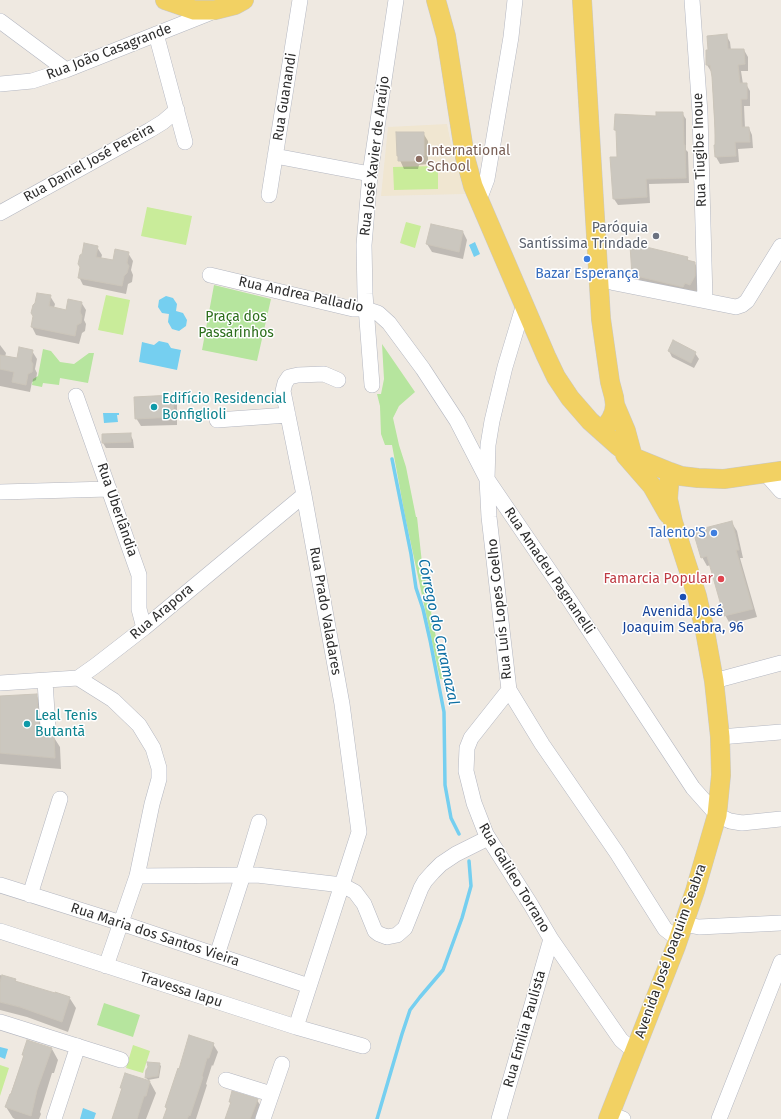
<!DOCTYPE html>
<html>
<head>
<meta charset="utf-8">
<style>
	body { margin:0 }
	canvas { display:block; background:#efe9e1 }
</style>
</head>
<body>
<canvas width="781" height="1119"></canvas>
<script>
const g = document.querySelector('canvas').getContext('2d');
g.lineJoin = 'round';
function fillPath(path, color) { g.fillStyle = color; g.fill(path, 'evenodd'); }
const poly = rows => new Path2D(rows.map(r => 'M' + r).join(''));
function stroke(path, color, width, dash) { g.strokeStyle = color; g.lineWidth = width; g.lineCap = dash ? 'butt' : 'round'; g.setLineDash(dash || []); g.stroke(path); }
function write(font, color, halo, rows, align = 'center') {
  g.font = font + ' "Fira Sans",sans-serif'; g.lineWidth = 3; g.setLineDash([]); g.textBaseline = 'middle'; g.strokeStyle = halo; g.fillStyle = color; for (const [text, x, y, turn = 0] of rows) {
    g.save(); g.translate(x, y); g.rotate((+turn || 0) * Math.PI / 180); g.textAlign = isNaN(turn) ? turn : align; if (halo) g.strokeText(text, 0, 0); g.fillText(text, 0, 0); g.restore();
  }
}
fillPath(poly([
	[447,124,453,154,465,194,381,196,388,127]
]), '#f0e6d1');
fillPath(poly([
	[214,285,271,299,257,361,202,350],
	[382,344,415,392,399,406,393,418,399,445,406,467,416,517,417,517,422,563,432,612,431,612,437,642,446,673,448,680,447,680,447,678,440,679,405,516,392,445,385,445,381,434,380,406,377,394,381,394,384,379],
	[43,349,51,351,60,362,74,364,89,353,94,353,88,383,60,378,59,385,43,383,42,387,32,385,33,379,38,376],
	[104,1003,140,1015,133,1037,97,1025]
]), '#b6e59e');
fillPath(poly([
	[438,166,438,189,394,190,393,167],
	[147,207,192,216,186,245,141,236],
	[406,222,421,226,415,248,400,243],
	[106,295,130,300,123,335,98,330],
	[133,1045,150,1051,143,1073,126,1068],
	[0,1065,9,1068,0,1096]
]), '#c9ec9a');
fillPath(poly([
	[475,242,480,254,474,257,469,245],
	[166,296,173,298,177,304,176,311,183,313,187,320,186,326,179,331,172,329,168,322,169,314,162,313,158,307,159,300],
	[159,341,168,343,171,348,181,350,177,370,139,362,142,342,154,345],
	[103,413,119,413,119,415,117,415,118,422,104,423],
	[0,1047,8,1049,5,1059,0,1057],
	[83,1108,96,1113,94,1119,80,1119]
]), '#75cff0');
fillPath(poly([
	[726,35,730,42,731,50,744,50,748,57,748,71,741,71,743,84,746,84,750,91,750,106,744,106,745,128,749,128,752,135,753,148,738,149,739,162,720,164,716,157,712,73,707,65,707,51],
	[682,113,686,119,686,150,688,152,689,183,649,184,650,203,618,205,614,199,618,158,617,132,615,130,657,117],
	[423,133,428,141,428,164,419,165,418,169,404,169,398,156],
	[463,232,467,240,463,259,432,252,427,244],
	[97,247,102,255,101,259,114,261,128,253,133,261,131,270,133,275,132,282,128,284,126,294,83,285,79,277],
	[687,258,689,261,694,262,701,274,701,288,696,295,640,286,633,275],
	[50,296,55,304,54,308,67,311,81,302,86,310,84,320,86,324,85,331,82,333,79,344,36,335,32,327],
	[0,345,6,353,5,357,18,359,32,351,37,359,35,369,37,373,36,380,32,382,30,392,0,386],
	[669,351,695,353,699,359,694,368,672,357],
	[172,396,177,404,177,425,141,426,136,418],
	[130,434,133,440,134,448,106,448,103,443],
	[732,523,737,531,743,558,740,558,757,617,730,624,725,615,711,565,707,566,702,557],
	[36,695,43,707,45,737,49,738,53,736,60,747,61,769,0,764,0,697],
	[0,975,15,980,17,982,55,995,69,997,76,1008,68,1032,27,1017,0,1010],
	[27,1041,52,1049,58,1060,54,1073,52,1073,40,1112,41,1114,39,1119,15,1119,13,1118,6,1107,24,1056,23,1055],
	[213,1044,218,1052,213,1066,212,1065,206,1084,207,1085,196,1119,164,1119,167,1109,166,1107],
	[159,1064,161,1066,159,1078,148,1080,146,1078,147,1070],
	[126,1074,150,1082,156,1093,146,1119,113,1119],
	[257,1100,262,1108,257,1119,226,1119,231,1104,230,1102]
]), '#0003');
stroke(poly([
	[392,459,411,554,416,588,423,609,430,640,444,712,445,785,451,818,459,834],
	[377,1119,402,1034,410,1010,420,997,443,970,462,918,471,886,469,861]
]), '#75cff0', 3.5);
const building = poly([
	[727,34,728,49,744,49,745,64,738,65,740,83,747,83,747,99,741,99,742,127,749,127,750,142,735,142,736,156,715,157,714,145,715,145,715,128,712,77,710,65,706,65,706,50,708,50,707,36,727,34],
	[656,112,683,112,684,145,685,145,686,178,646,179,647,197,613,199,610,157,617,157,616,130,614,130,615,114,656,116,656,112],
	[396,132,424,132,424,156,414,156,414,161,398,161,398,156,397,156,396,132],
	[431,224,463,231,459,252,426,244,431,224],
	[84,243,98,246,96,257,113,260,115,249,129,252,127,263,129,266,127,273,124,276,122,286,78,278,80,267,78,264,80,255,82,254,84,243],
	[630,246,642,246,688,257,687,260,695,262,695,276,690,285,685,283,683,287,632,275,630,246],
	[37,293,51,295,49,306,66,310,68,299,82,302,80,312,82,316,81,323,77,325,75,336,31,327,33,316,31,313,33,305,35,303,37,293],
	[673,340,696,352,691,363,668,351,673,340],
	[19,347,33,350,31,361,33,364,32,372,28,374,26,385,12,382,14,372,0,369,0,355,17,358,19,347],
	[173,395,174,417,135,419,134,397,173,395],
	[131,433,131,442,102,443,102,434,131,433],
	[732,521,739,550,736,550,753,609,724,616,707,556,701,558,693,531,732,521],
	[37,694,39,729,41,733,44,736,49,737,54,735,55,758,0,753,0,696,37,694],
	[2,975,16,979,15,981,55,993,55,992,70,997,62,1022,20,1007,0,1002,0,982,2,975],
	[189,1035,214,1043,209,1058,207,1058,202,1076,203,1077,190,1116,189,1115,187,1119,163,1119,167,1108,165,1107,178,1068,179,1069,189,1035],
	[27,1040,52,1048,37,1090,31,1116,5,1107,10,1094,11,1094,24,1055,22,1055,27,1040],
	[147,1062,160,1063,158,1076,145,1078,146,1070,148,1067,147,1062],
	[125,1073,150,1081,146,1096,144,1096,137,1119,112,1119,122,1088,120,1088,125,1073],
	[232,1091,258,1099,250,1119,225,1119,231,1102,229,1102,232,1091]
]);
fillPath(building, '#cbc7bf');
stroke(building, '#cbc5ba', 1);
const minor = poly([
	[692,0,700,113,705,300],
	[0,21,66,70],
	[156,34,185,142],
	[0,84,32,81,66,70,212,12],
	[275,156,370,174],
	[269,195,300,0],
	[479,200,487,179,511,37,515,0],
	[0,213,150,130,163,122,177,110],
	[210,275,353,309,366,309,378,313,389,323,423,369,457,421,487,479,570,601,693,788,717,815,730,821,742,823,781,819],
	[599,278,615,283,736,307,742,305,747,301,781,246],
	[524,304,505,367,492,421,488,445,487,479,489,517,509,690,542,744,617,853,665,929,678,939],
	[372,385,365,294,364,245,370,174,396,0],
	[76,396,139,575,139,609,144,628],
	[217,420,288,415],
	[766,474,781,491],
	[0,492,109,489],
	[78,678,113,700,139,725,153,748,159,768,159,779,152,804,137,876,106,966],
	[45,681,48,728],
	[714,681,781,663],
	[0,683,78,678,95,666,144,628,304,495],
	[509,690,471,738,467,748,466,771,474,803,486,834,531,905,551,939,621,1040,635,1052],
	[720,737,781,732],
	[137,876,257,875,342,885,355,892,364,904,375,931,379,934,387,937,397,935,405,928,421,888,425,881,433,872,441,864,456,854,488,838],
	[0,885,121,923,309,986],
	[30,895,60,799],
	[683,924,699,927,781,923],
	[0,931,296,1027,363,1046],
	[217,955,243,875,259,822],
	[0,1022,121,1060],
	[296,1027,359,832,342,704,304,495,283,391,285,383,289,377,298,375,324,374,338,380],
	[226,1080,271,1094],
	[610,1114,623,1119],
	[54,1119,78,1046],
	[263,1119,282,1064],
	[499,1119,551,939],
	[719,1119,781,962]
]);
const major = poly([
	[165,0,194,10,215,10,235,5,244,0],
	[436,0,446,36,465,157,473,186,546,356,556,377,570,398,590,421,618,446,633,457,670,472,681,476,698,478,724,479,781,471],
	[582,0,601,319,610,382,614,397,615,405,614,412,611,419,602,432],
	[615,405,626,431,633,457],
	[625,455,652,486,668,514],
	[608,1119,676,946,695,891,717,815,721,775,720,737,714,681,705,631,697,596,673,522,668,499,670,472]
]);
stroke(minor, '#b4b7c1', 16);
stroke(major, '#c9c9c9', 20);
stroke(minor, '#fff', 15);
stroke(major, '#f2d163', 19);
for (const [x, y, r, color] of [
	[419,159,4,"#8d6e63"],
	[656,236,4,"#6b7280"],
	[587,259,4,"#3f7fe0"],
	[154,407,4,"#0f9aa8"],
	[714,533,4,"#3f7fe0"],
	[721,579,4,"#e0444e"],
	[683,597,4,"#1a4fb4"],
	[27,724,4,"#0f9aa8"]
]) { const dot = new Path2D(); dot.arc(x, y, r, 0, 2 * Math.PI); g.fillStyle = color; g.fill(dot); stroke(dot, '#fff', 1.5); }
write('14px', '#2e2e2e', '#fff', [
	["Rua João Casagrande",109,52,-21],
	["Rua Guanandi",285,97,-81],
	["Rua Tiugibe Inoue",700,150,-92],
	["Rua José Xavier de Araújo",375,156,-83],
	["Rua Daniel José Pereira",89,163,-29],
	["Rua Andrea Palladio",301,295,12],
	["Rua Uberlândia",117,510,71],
	["Rua Amadeu Pagnanelli",549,571,56],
	["Rua Luís Lopes Coelho",500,609,-96],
	["Rua Prado Valadares",325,611,80],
	["Rua Arapora",162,612,-40],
	["Rua Galileo Torrano",514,878,59],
	["Rua Maria dos Santos Vieira",155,935,18],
	["Avenida José Joaquim Seabra",671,951,-70],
	["Travessa Iapu",181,990,18],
	["Rua Emilia Paulista",525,1029,-74]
]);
write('14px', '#785e54', '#fff', [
	["International",427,151],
	["School",427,167]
], 'left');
write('14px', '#5b616d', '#fff', [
	["Paróquia",648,228],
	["Santíssima Trindade",648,244]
], 'right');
write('14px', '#366cbe', '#fff', [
	["Bazar Esperança",587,274],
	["Talento'S",706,533,"right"]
]);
write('14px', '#2c6e1b', '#fff', [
	["Praça dos",236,317],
	["Passarinhos",236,333]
]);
write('14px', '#0d838f', '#fff', [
	["Edifício Residencial",162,399],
	["Bonfiglioli",162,415],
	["Leal Tenis",35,716],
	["Butantã",35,732]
], 'left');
write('14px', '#be3a42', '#fff', [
	["Famarcia Popular",713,579]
], 'right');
write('14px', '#164399', '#fff', [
	["Avenida José",683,612],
	["Joaquim Seabra, 96",683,628]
]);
write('italic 15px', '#0d6fa3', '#fff', [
	["Córrego do Caramazal",438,632,78]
]);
</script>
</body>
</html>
